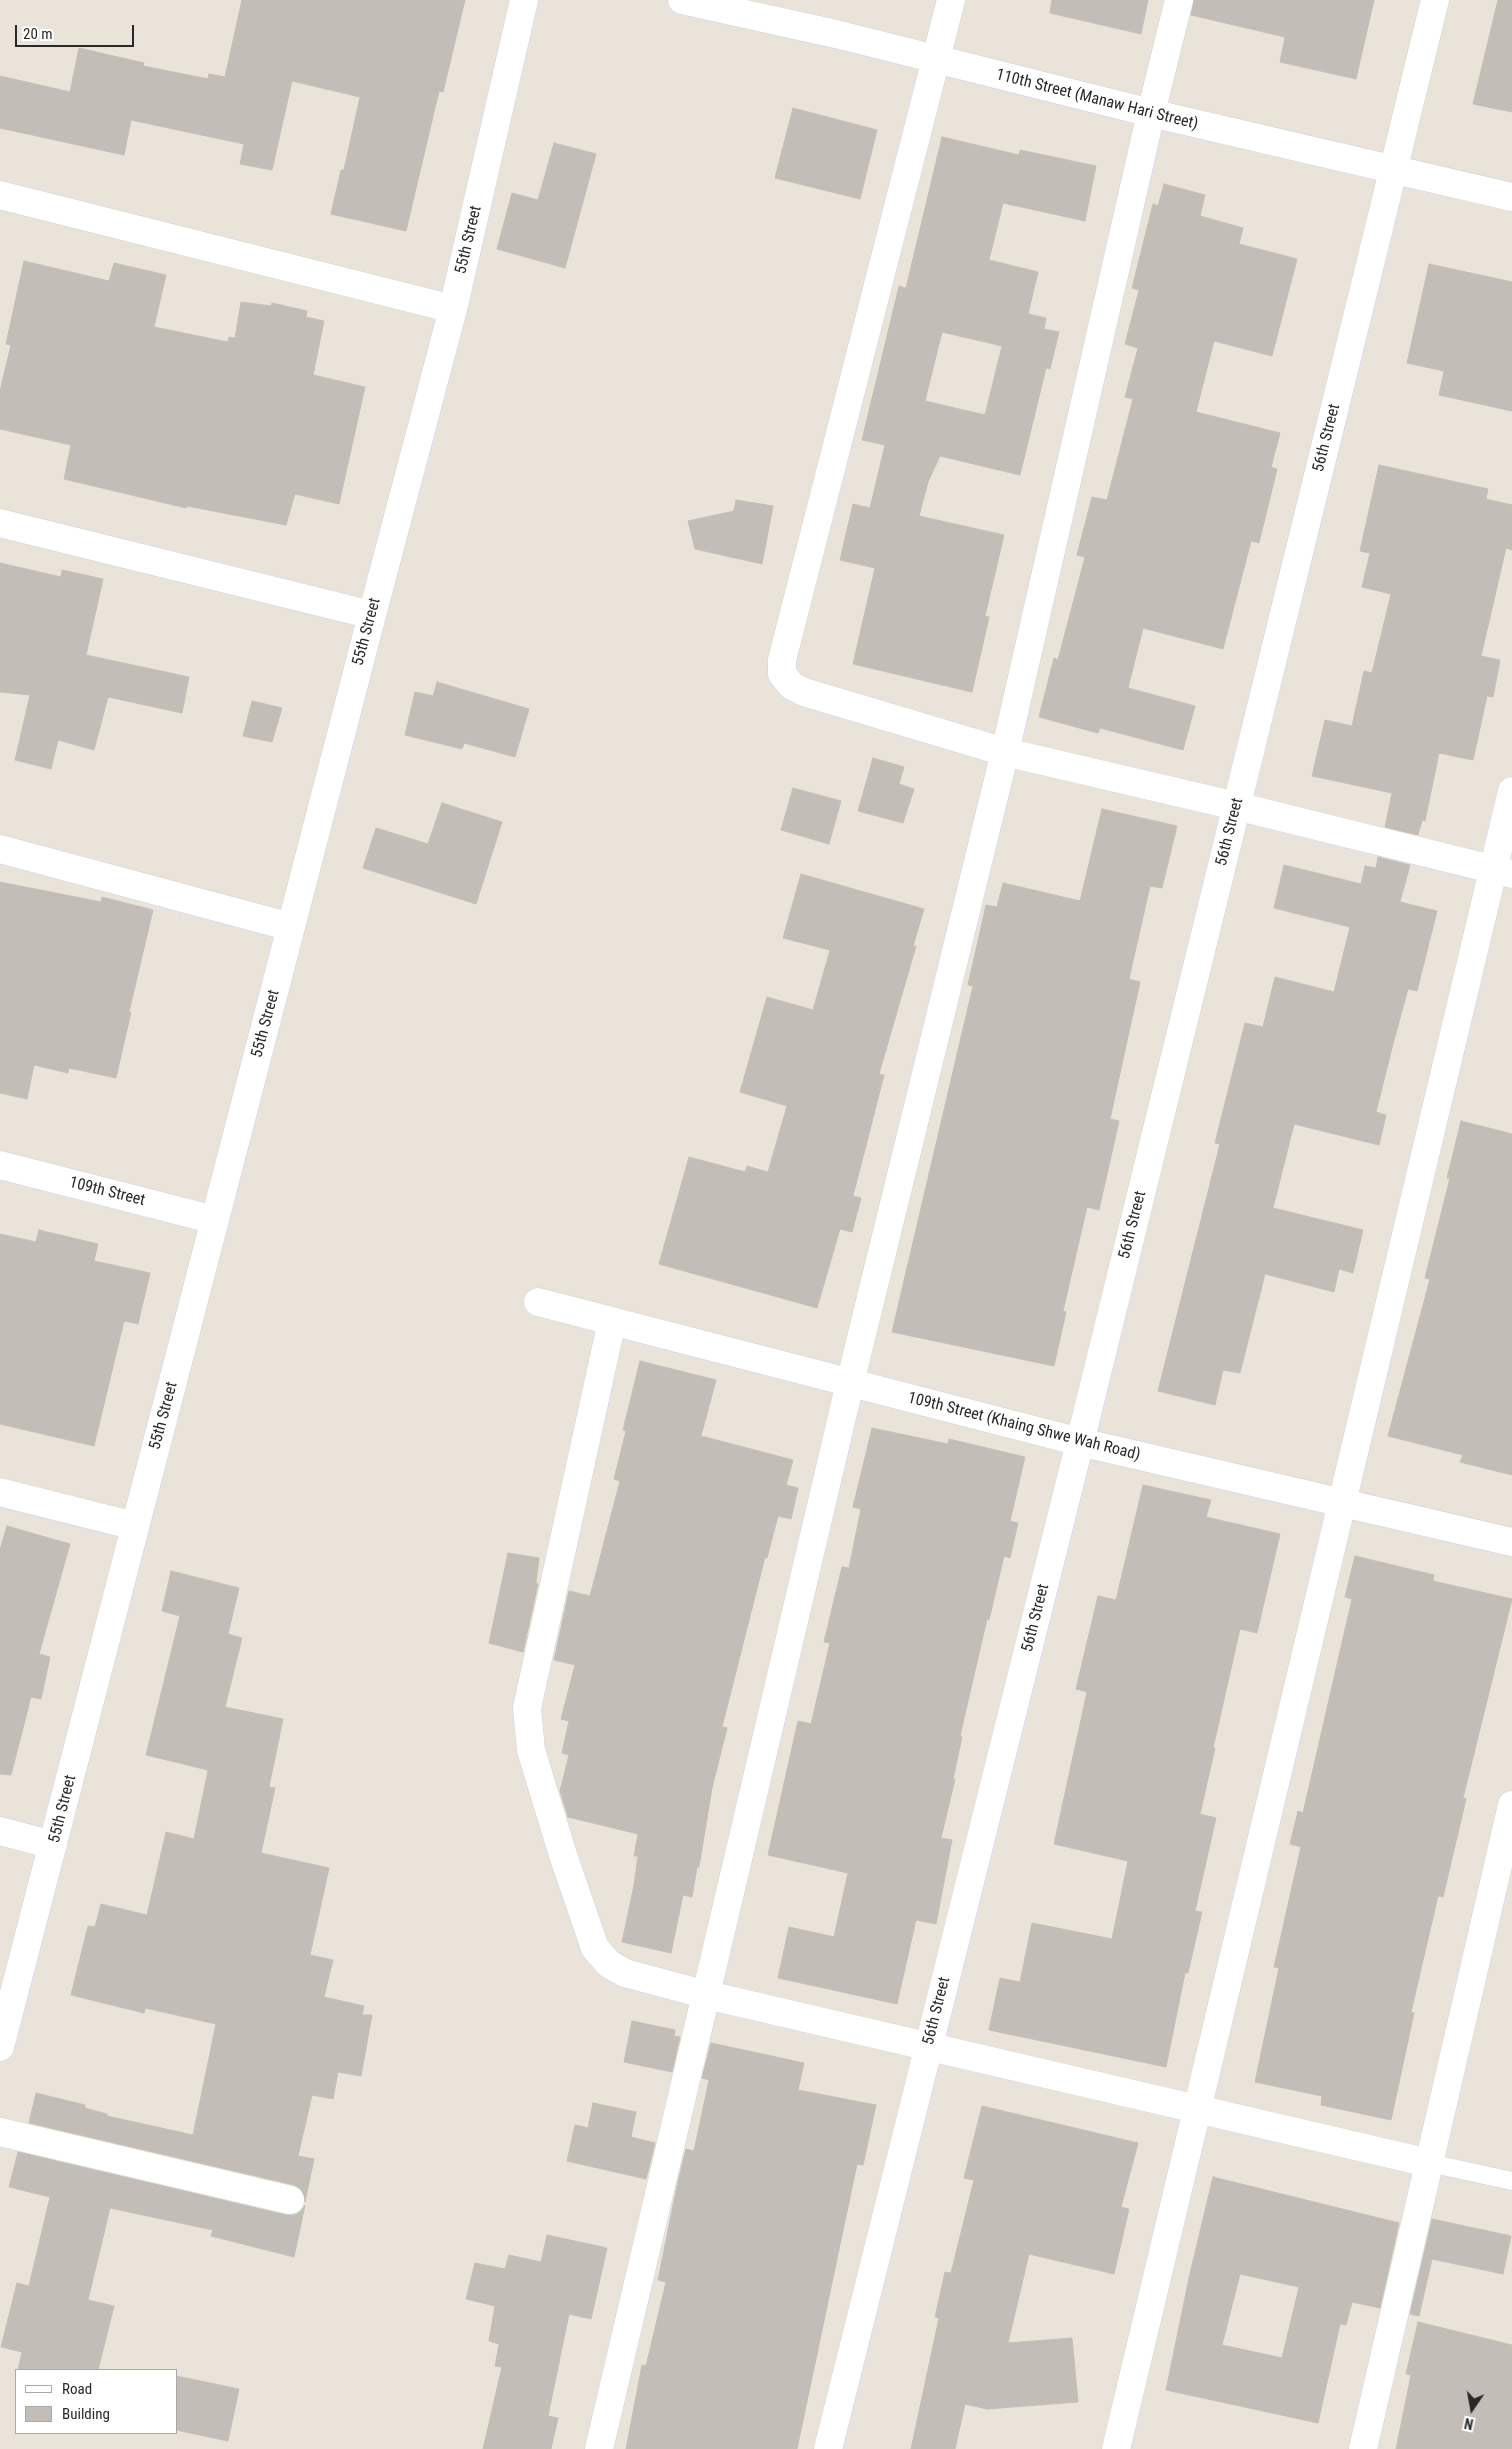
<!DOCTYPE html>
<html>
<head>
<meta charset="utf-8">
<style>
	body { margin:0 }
	#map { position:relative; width:1512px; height:2449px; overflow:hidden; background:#eae3da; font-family:"Roboto Condensed",sans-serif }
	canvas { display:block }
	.legend { position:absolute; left:15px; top:2369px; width:162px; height:65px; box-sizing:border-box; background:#fff; border:1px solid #a9a9a9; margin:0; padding:6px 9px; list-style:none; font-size:15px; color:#282828 }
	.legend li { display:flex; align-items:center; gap:10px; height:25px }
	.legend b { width:25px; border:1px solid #a9a9a9 }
	.north { position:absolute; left:1447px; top:2384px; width:50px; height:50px; -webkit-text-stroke:4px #fff; paint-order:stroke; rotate:192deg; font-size:14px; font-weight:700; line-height:20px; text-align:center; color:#282828 }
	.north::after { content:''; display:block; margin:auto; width:18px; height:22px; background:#282828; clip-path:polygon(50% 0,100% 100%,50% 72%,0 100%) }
	.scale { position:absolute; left:15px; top:25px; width:119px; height:22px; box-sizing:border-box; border:2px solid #282828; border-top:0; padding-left:6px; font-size:15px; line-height:18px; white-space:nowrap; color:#282828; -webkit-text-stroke:4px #fff; paint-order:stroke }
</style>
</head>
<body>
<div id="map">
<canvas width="1512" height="2449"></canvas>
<ul class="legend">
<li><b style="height:6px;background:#fff"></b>Road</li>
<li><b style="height:14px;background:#c2bdb7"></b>Building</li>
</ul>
<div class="north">N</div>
<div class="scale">20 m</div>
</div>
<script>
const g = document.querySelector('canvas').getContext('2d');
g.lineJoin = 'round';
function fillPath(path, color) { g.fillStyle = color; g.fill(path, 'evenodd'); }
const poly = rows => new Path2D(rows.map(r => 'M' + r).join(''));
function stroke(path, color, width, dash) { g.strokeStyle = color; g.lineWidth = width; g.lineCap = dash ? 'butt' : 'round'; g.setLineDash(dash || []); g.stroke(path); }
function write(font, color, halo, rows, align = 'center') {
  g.font = font + ' "Roboto Condensed",sans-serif'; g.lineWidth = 4; g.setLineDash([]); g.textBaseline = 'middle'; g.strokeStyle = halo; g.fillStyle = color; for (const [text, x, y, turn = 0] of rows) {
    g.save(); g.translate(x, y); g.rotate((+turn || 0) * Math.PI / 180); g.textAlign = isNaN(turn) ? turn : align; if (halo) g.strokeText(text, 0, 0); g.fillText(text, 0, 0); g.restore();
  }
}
const building = poly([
	[242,0,465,0,443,92,439,91,406,231,331,214,341,170,344,170,360,97,292,81,272,170,240,164,244,144,131,120,124,155,0,128,0,76,70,92,79,48,144,63,143,66,208,79,209,74,225,77,242,0],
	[1052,0,1148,0,1141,34,1050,13,1052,0],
	[1194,0,1374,0,1356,79,1280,62,1285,37,1191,15,1194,0],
	[1498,0,1512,0,1512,112,1473,104,1498,0],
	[793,108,877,130,860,199,775,178,793,108],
	[942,137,1019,155,1020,150,1096,166,1085,221,1003,203,989,260,1038,272,1028,314,1046,318,1044,329,1059,332,1050,369,1046,368,1020,475,940,456,928,482,919,516,1004,535,985,616,989,617,972,692,853,664,875,568,840,560,853,504,870,508,885,445,862,440,899,286,906,288,942,137],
	[942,332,1002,346,985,415,925,401,942,332],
	[554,143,596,154,565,268,497,249,512,193,538,200,554,143],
	[1164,184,1205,195,1200,216,1243,228,1239,244,1297,259,1272,356,1214,341,1196,412,1280,433,1271,467,1277,469,1259,543,1251,541,1223,649,1143,628,1128,688,1195,706,1183,750,1100,728,1098,733,1039,717,1054,658,1058,660,1085,557,1077,555,1092,497,1107,500,1133,399,1125,397,1138,348,1125,344,1139,290,1132,288,1153,204,1158,206,1164,184],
	[24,261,109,281,114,263,166,275,154,327,228,342,229,337,235,338,241,302,271,306,272,303,307,311,306,317,324,321,313,375,365,387,339,504,295,494,286,525,187,506,186,508,64,479,71,445,0,429,0,391,11,345,6,344,24,261],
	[1429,264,1512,282,1512,411,1439,395,1444,371,1407,363,1429,264],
	[1379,465,1488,489,1486,499,1512,505,1512,550,1506,548,1481,656,1500,660,1493,697,1487,696,1473,760,1439,753,1425,821,1422,820,1418,835,1385,827,1392,793,1312,776,1325,720,1352,726,1364,671,1372,673,1391,594,1362,587,1370,553,1360,551,1379,465],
	[736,500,773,506,762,564,695,549,688,521,734,511,736,500],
	[0,563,61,577,62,570,103,579,86,655,189,677,182,713,108,697,94,750,58,740,51,769,15,760,30,695,0,692,0,563],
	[437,682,529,709,515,757,464,743,462,749,405,735,415,692,433,696,437,682],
	[252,701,282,708,272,742,243,736,252,701],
	[873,758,904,767,899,784,914,789,903,823,858,811,873,758],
	[793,788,841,801,829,844,781,830,793,788],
	[442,803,502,822,476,904,363,868,376,828,428,844,442,803],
	[1102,809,1177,826,1162,888,1150,886,1129,979,1140,982,1110,1119,1119,1121,1099,1210,1087,1207,1063,1311,1066,1312,1054,1366,892,1332,973,986,968,985,986,905,997,907,1003,883,1080,901,1102,809],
	[1378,857,1410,865,1400,902,1437,911,1417,991,1408,989,1393,1044,1376,1112,1386,1115,1379,1145,1294,1124,1273,1208,1363,1230,1353,1273,1339,1269,1334,1292,1265,1274,1240,1373,1223,1370,1215,1405,1158,1391,1220,1144,1215,1143,1245,1023,1263,1027,1275,977,1334,992,1350,927,1274,908,1284,865,1361,884,1365,866,1376,868,1378,857],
	[801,874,924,909,913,946,916,946,879,1074,884,1075,853,1196,861,1198,852,1232,840,1229,817,1308,659,1264,689,1157,745,1172,747,1166,768,1172,787,1106,740,1092,767,997,813,1010,830,950,783,938,801,874],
	[0,882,101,902,102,897,153,910,129,1012,131,1012,116,1078,69,1068,68,1073,34,1065,27,1099,0,1093,0,882],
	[1461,1121,1512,1134,1512,1475,1460,1462,1463,1455,1388,1436,1430,1279,1425,1278,1450,1178,1447,1178,1461,1121],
	[39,1230,98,1244,94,1261,150,1273,138,1324,124,1321,94,1446,0,1424,0,1234,36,1242,39,1230],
	[640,1361,716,1380,701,1436,793,1460,786,1485,798,1488,791,1519,778,1516,767,1558,765,1557,722,1727,727,1728,712,1788,699,1867,697,1867,692,1897,683,1895,671,1953,622,1942,634,1885,638,1856,634,1856,638,1834,568,1817,560,1791,569,1755,562,1753,569,1721,561,1719,575,1665,554,1660,569,1591,590,1596,620,1481,614,1479,626,1431,623,1430,640,1361],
	[872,1428,948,1444,949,1439,1025,1457,1010,1521,1018,1523,1010,1558,1004,1556,989,1620,987,1619,960,1736,962,1737,953,1779,955,1779,941,1838,952,1840,936,1924,916,1920,897,2004,778,1978,789,1927,834,1937,848,1873,768,1855,798,1721,811,1724,830,1643,824,1642,842,1567,849,1568,861,1509,853,1507,872,1428],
	[1143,1485,1211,1500,1206,1517,1280,1534,1257,1633,1240,1629,1213,1748,1215,1748,1200,1814,1216,1818,1195,1911,1202,1912,1188,1973,1185,1973,1166,2067,989,2030,1000,1978,1020,1982,1032,1923,1112,1939,1128,1861,1054,1844,1087,1692,1076,1689,1098,1596,1116,1600,1143,1485],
	[7,1526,70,1544,39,1654,50,1657,41,1699,31,1697,11,1775,0,1774,0,1550,7,1526],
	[508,1553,539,1558,536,1583,538,1584,523,1652,489,1643,508,1553],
	[1355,1556,1434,1575,1433,1581,1512,1599,1463,1798,1466,1799,1443,1897,1438,1896,1411,2012,1414,2013,1391,2120,1321,2105,1322,2096,1255,2082,1279,1968,1274,1967,1301,1847,1290,1844,1298,1811,1303,1813,1352,1599,1345,1597,1355,1556],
	[171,1571,239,1588,228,1634,242,1638,225,1707,283,1719,269,1787,275,1788,261,1853,329,1868,310,1955,333,1960,324,1997,364,2006,362,2015,372,2015,361,2076,338,2072,333,2099,312,2095,298,2156,314,2159,305,2202,301,2189,294,2185,29,2123,36,2093,85,2105,85,2108,107,2114,107,2116,193,2135,216,2024,145,2008,144,2013,71,1995,88,1926,95,1927,101,1904,147,1915,166,1832,194,1839,208,1770,146,1755,180,1616,162,1611,171,1571],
	[632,2021,675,2030,674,2036,680,2037,672,2072,624,2062,632,2021],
	[711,2043,804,2063,798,2090,876,2105,863,2165,857,2164,797,2449,626,2449,642,2365,646,2366,666,2282,658,2280,677,2186,686,2149,694,2151,709,2080,702,2078,711,2043],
	[593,2103,636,2112,631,2137,655,2143,646,2179,567,2161,575,2125,588,2128,593,2103],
	[982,2106,1138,2143,1121,2207,1129,2209,1114,2274,1029,2254,1008,2343,1072,2338,1078,2402,987,2409,965,2404,955,2449,911,2449,939,2318,935,2317,945,2272,951,2273,974,2180,964,2178,982,2106],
	[18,2152,286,2215,295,2215,301,2211,305,2205,294,2257,211,2236,213,2230,110,2208,88,2300,114,2306,98,2370,18,2370,22,2352,1,2347,17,2283,29,2286,50,2197,9,2187,18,2152],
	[1213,2177,1399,2223,1380,2308,1352,2302,1346,2325,1340,2324,1318,2423,1166,2390,1189,2278,1213,2177],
	[1240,2274,1299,2287,1282,2358,1222,2345,1240,2274],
	[1432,2219,1511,2236,1503,2274,1432,2259,1419,2316,1410,2314,1432,2219],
	[547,2235,607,2248,591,2319,569,2314,548,2416,558,2418,551,2449,483,2449,502,2367,495,2366,499,2344,489,2341,495,2306,466,2299,475,2263,505,2269,509,2255,541,2262,547,2235],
	[1418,2322,1512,2345,1512,2449,1396,2449,1411,2375,1406,2374,1418,2322],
	[176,2376,239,2389,228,2441,176,2430,176,2376]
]);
fillPath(building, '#c2bdb7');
stroke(building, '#c5bfb4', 1);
const service = poly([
	[1429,2163,1512,2181]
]);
const minor = poly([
	[951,0,782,660,782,674,792,686,804,692,1005,752,1236,806,1512,874],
	[1393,171,1435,0],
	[0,195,453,309],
	[0,523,372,615],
	[0,849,291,927],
	[0,1165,215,1220],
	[538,1302,1080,1442,1512,1542],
	[612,1321,527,1708,531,1750,563,1855,595,1948,609,1964,625,1973,707,1995,1429,2163],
	[0,1492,135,1526],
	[0,1831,53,1845],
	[0,2047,372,615,453,309,524,0],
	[0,2132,290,2200],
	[599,2449,850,1383,1005,752,1151,113,1179,0],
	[1116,2449,1512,791],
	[1363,2449,1512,1805]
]);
const tertiary = poly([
	[828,2449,1080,1442,1393,171]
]);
const secondary = poly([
	[682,0,836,34,1151,113,1512,197]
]);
stroke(service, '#cfd2e0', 19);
stroke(minor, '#cfd2e0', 29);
stroke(tertiary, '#cfd2e0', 29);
stroke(secondary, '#cfd2e0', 29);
stroke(service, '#fff', 18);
stroke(minor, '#fff', 28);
stroke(tertiary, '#fff', 28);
stroke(secondary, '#fff', 28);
write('16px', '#282828', '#fff', [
	["110th Street (Manaw Hari Street)",1097,100,14],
	["55th Street",469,240,-77],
	["56th Street",1327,438,-76],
	["55th Street",367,632,-75],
	["56th Street",1230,832,-76],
	["55th Street",266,1024,-75],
	["109th Street",107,1192,14],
	["56th Street",1133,1225,-76],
	["55th Street",164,1416,-75],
	["109th Street (Khaing Shwe Wah Road)",1024,1427,14],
	["56th Street",1036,1618,-76],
	["55th Street",63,1809,-76],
	["56th Street",937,2011,-76]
]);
</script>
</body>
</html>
